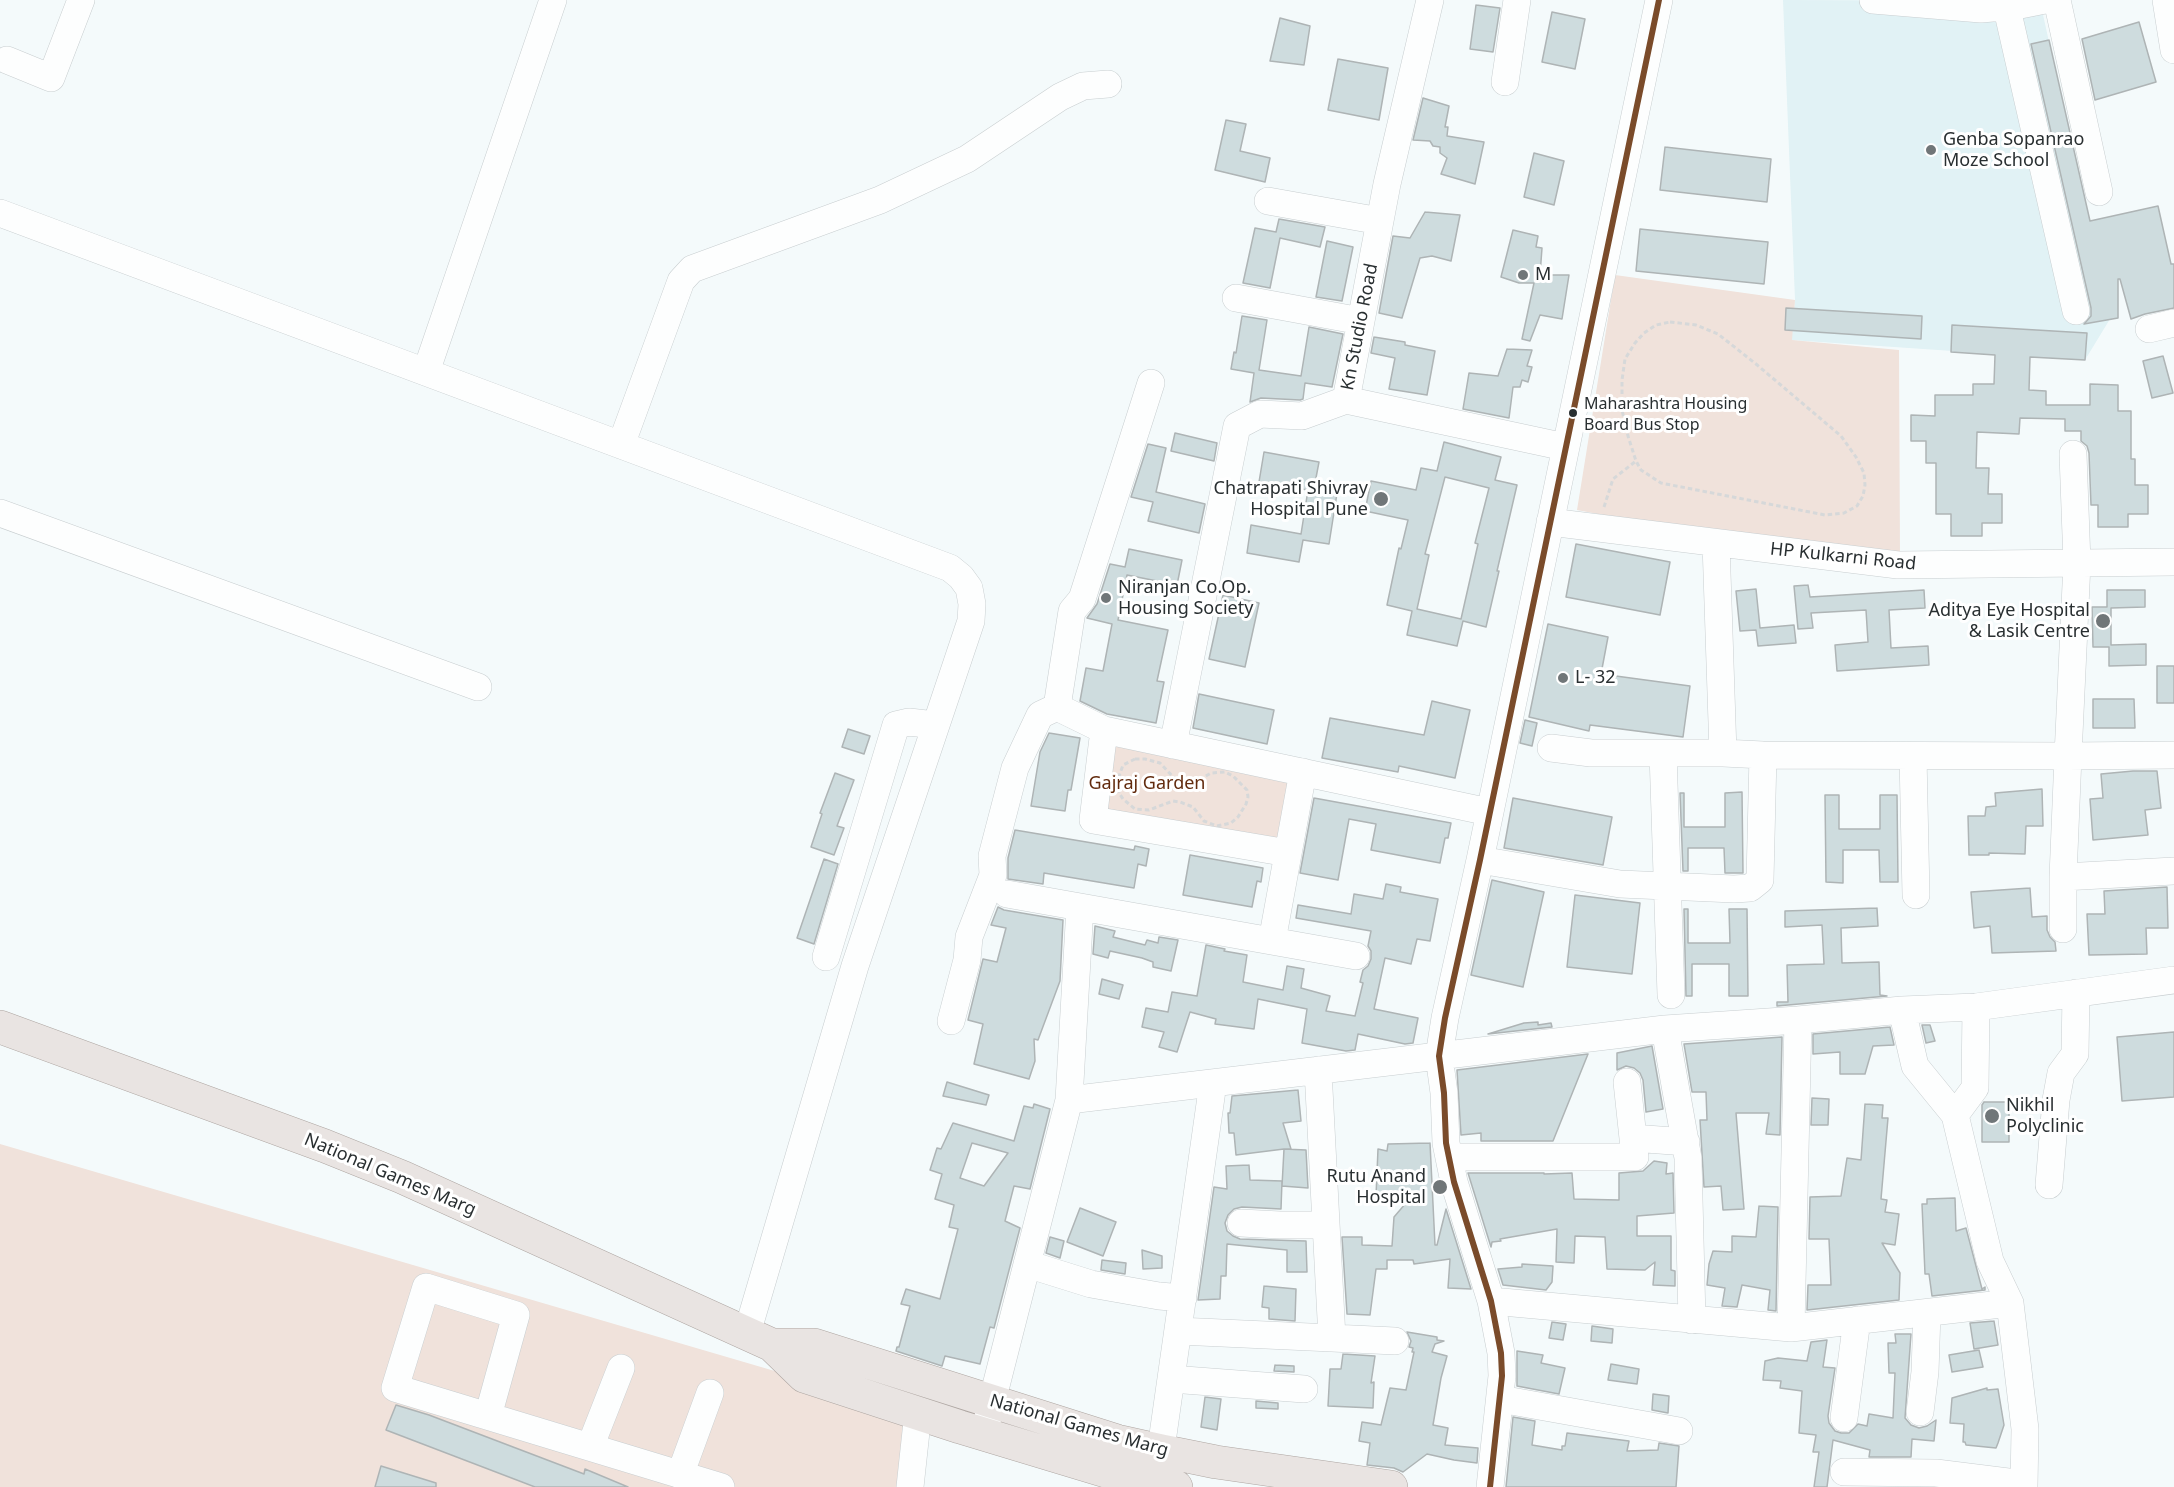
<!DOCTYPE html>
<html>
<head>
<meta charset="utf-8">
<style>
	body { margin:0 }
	canvas { display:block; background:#f4fafb }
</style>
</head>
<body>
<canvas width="2174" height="1487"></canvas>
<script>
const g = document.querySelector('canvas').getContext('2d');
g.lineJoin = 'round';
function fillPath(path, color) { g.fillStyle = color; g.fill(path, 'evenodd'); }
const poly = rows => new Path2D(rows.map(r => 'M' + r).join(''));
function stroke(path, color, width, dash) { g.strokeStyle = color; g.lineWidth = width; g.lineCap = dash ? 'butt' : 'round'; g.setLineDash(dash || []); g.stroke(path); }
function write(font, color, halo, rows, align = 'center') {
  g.font = font + ' "Noto Sans",sans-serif'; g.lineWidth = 6; g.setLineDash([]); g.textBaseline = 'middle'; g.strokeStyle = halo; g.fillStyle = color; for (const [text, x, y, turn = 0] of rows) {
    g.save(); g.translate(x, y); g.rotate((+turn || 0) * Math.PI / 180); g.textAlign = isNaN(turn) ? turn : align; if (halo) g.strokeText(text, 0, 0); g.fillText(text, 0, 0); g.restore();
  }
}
fillPath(poly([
	[1783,0,2040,1,2110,319,2085,360,1791,340,1795,300]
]), '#e1f2f5');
fillPath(poly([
	[1615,275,1795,300,1792,340,1899,350,1900,558,1714,536,1577,510],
	[1104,730,1303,772,1288,853,1093,820],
	[0,1144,918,1413,909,1487,0,1487]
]), '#f0e2db');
const building = poly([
	[1476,5,1500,8,1493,52,1470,49,1476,5],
	[1552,12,1585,19,1575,69,1542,62,1552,12],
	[1280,18,1310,26,1304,65,1270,61,1280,18],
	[2139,22,2156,82,2095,100,2082,39,2139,22],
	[2049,40,2090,221,2158,206,2171,264,2174,264,2174,308,2145,314,2131,319,2120,279,2118,279,2118,318,2084,324,2091,316,2091,308,2031,44,2049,40],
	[1338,59,1388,68,1379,120,1328,110,1338,59],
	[1423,98,1449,106,1445,127,1448,127,1447,136,1484,142,1475,184,1441,174,1447,158,1440,153,1440,147,1433,146,1430,141,1413,140,1423,98],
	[1226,120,1246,124,1240,151,1270,158,1265,182,1215,170,1226,120],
	[1665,147,1771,159,1767,202,1660,190,1665,147],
	[1534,153,1564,161,1554,205,1524,197,1534,153],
	[1425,212,1460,215,1451,261,1432,256,1420,258,1402,318,1379,313,1393,236,1410,238,1425,212],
	[1279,219,1325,227,1320,247,1280,238,1270,288,1243,283,1255,228,1276,232,1279,219],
	[1640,229,1768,242,1764,284,1636,271,1640,229],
	[1513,230,1538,236,1536,247,1542,248,1540,275,1569,275,1562,319,1540,315,1530,341,1522,339,1534,283,1519,283,1501,277,1513,230],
	[1327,241,1353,247,1342,301,1316,297,1327,241],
	[1786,308,1922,316,1921,339,1785,330,1786,308],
	[1242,316,1267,320,1259,370,1301,376,1309,327,1343,334,1332,387,1305,383,1303,399,1300,400,1261,398,1250,402,1254,373,1231,369,1234,352,1236,353,1242,316],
	[1952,325,2087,333,2085,360,2030,357,2029,390,2046,391,2046,405,2090,405,2090,384,2118,385,2118,411,2131,411,2131,459,2135,459,2135,485,2148,485,2148,514,2128,514,2128,527,2098,527,2098,505,2091,505,2089,453,2087,446,2081,441,2081,431,2065,431,2065,419,2020,418,2019,434,1977,432,1976,468,1989,468,1988,494,2002,494,2002,523,1982,523,1982,536,1951,536,1951,514,1936,514,1936,463,1926,463,1926,441,1911,441,1911,415,1935,416,1935,395,1973,395,1973,384,1994,384,1995,355,1951,352,1952,325],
	[1374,337,1405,342,1405,345,1435,351,1427,395,1389,389,1395,358,1371,353,1374,337],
	[1507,349,1532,350,1527,366,1532,367,1528,382,1522,380,1520,387,1513,387,1509,418,1463,409,1469,373,1498,376,1507,349],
	[2163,356,2173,393,2152,398,2143,361,2163,356],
	[1175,433,1217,443,1214,461,1171,451,1175,433],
	[1444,442,1501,457,1495,480,1517,485,1497,571,1499,571,1486,627,1463,621,1457,646,1407,635,1412,611,1387,605,1399,548,1401,549,1408,520,1365,511,1371,481,1416,490,1421,468,1437,471,1444,442],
	[1445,477,1489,488,1475,543,1478,544,1461,619,1417,609,1429,555,1425,554,1445,477],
	[1148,444,1166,448,1156,492,1205,504,1199,533,1148,521,1153,502,1131,497,1148,444],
	[1264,452,1319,462,1315,483,1338,487,1329,544,1303,540,1299,562,1247,553,1251,525,1301,534,1308,490,1259,482,1264,452],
	[1576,544,1670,562,1660,615,1566,597,1576,544],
	[1129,549,1182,560,1177,585,1127,575,1118,620,1168,630,1157,681,1164,682,1156,723,1107,714,1080,701,1086,668,1103,671,1112,624,1087,618,1097,604,1110,564,1125,567,1129,549],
	[1808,585,1810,597,1924,590,1925,608,1889,610,1891,648,1928,646,1929,665,1837,671,1835,645,1868,642,1866,610,1811,613,1813,628,1798,629,1794,586,1808,585],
	[1756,589,1760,628,1794,625,1796,643,1758,646,1756,630,1740,631,1736,591,1756,589],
	[2107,590,2145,590,2145,607,2111,608,2111,645,2146,644,2146,665,2109,666,2109,647,2093,647,2092,607,2107,607,2107,590],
	[1223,595,1259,603,1245,667,1209,659,1223,595],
	[1548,624,1608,637,1601,674,1690,686,1683,737,1590,725,1589,731,1529,717,1548,624],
	[2157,666,2174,666,2174,703,2157,703,2157,666],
	[1199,694,1274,710,1267,744,1193,728,1199,694],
	[2093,699,2134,699,2135,728,2093,728,2093,699],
	[1432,701,1470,710,1455,778,1399,766,1398,772,1322,758,1330,718,1424,735,1432,701],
	[1525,720,1537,723,1532,746,1520,743,1525,720],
	[848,729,870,736,864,754,842,747,848,729],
	[1049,733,1080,738,1071,790,1068,790,1065,811,1031,806,1040,752,1049,733],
	[2133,771,2157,771,2161,808,2145,810,2148,835,2093,840,2090,799,2103,798,2101,774,2133,771],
	[835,773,854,780,837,826,844,828,834,855,811,847,822,814,820,813,835,773],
	[2042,789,2043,826,2026,826,2025,854,1989,853,1989,855,1969,855,1968,816,1985,816,1986,807,1996,806,1995,793,2042,789],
	[1742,792,1743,873,1725,873,1724,848,1688,848,1688,871,1683,871,1680,793,1684,793,1684,827,1725,827,1725,793,1742,792],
	[1825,795,1839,795,1839,829,1880,829,1880,795,1897,795,1898,882,1880,882,1879,850,1843,850,1843,883,1826,882,1825,795],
	[1314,798,1451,823,1448,838,1445,838,1440,863,1371,850,1376,824,1349,819,1338,880,1300,873,1314,798],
	[1513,798,1612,817,1603,865,1504,848,1513,798],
	[1015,830,1134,850,1135,846,1149,849,1146,866,1138,864,1134,888,1044,873,1043,884,1008,879,1008,858,1015,830],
	[1190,855,1263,868,1261,882,1257,881,1252,907,1183,895,1190,855],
	[824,859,838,864,814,944,797,938,824,859],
	[1492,880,1544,892,1523,987,1471,975,1492,880],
	[1386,884,1401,887,1400,892,1438,899,1430,941,1417,939,1411,964,1385,958,1374,1009,1418,1018,1413,1043,1405,1044,1358,1034,1355,1050,1346,1051,1302,1043,1307,1009,1258,999,1254,1029,1215,1024,1216,1019,1190,1012,1177,1052,1159,1047,1164,1032,1142,1027,1146,1008,1168,1012,1172,992,1197,996,1206,945,1225,949,1224,951,1247,955,1243,982,1283,990,1287,966,1304,969,1301,988,1330,996,1326,1011,1355,1016,1363,983,1360,982,1363,970,1368,966,1371,959,1371,951,1368,946,1371,931,1296,918,1298,905,1351,914,1354,894,1383,899,1386,884],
	[2167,887,2168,928,2146,928,2147,954,2089,955,2087,914,2105,914,2104,891,2167,887],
	[2030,888,2032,917,2047,916,2047,930,2050,937,2055,942,2056,951,1992,953,1990,926,1974,928,1971,892,2030,888],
	[1575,895,1640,903,1632,974,1567,967,1575,895],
	[998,907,1004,910,1063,920,1060,981,1038,1040,1034,1039,1035,1061,1029,1079,974,1064,983,1024,968,1020,983,959,997,962,1006,928,991,925,998,907],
	[1877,908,1878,926,1841,928,1842,963,1879,962,1880,995,1887,996,1777,1006,1777,1002,1788,1002,1787,965,1824,964,1822,925,1785,927,1785,911,1877,908],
	[1684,909,1688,909,1688,943,1730,943,1729,909,1747,909,1748,996,1729,996,1729,964,1692,964,1692,996,1686,996,1684,909],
	[1095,926,1115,931,1113,937,1145,945,1147,940,1158,943,1159,937,1178,940,1171,971,1153,967,1153,962,1142,958,1110,951,1108,958,1093,954,1095,926],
	[1102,979,1123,985,1119,999,1099,994,1102,979],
	[1538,1022,1538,1025,1551,1023,1552,1027,1488,1034,1524,1023,1538,1022],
	[1922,1025,1930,1025,1935,1041,1926,1043,1922,1025],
	[1890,1027,1894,1045,1873,1046,1865,1074,1840,1074,1840,1052,1813,1054,1813,1034,1890,1027],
	[2174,1032,2174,1097,2122,1101,2117,1037,2174,1032],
	[1782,1037,1780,1135,1766,1134,1769,1113,1736,1113,1744,1209,1723,1210,1721,1186,1704,1187,1700,1120,1707,1120,1706,1092,1692,1092,1684,1044,1782,1037],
	[1652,1046,1663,1109,1646,1112,1643,1080,1640,1073,1634,1068,1626,1066,1617,1070,1617,1053,1652,1046],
	[1588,1054,1553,1141,1481,1141,1481,1133,1461,1135,1457,1070,1588,1054],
	[947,1082,989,1095,986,1105,943,1096,947,1082],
	[1298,1090,1301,1121,1283,1123,1291,1149,1284,1149,1306,1150,1308,1188,1282,1186,1284,1149,1236,1155,1234,1133,1229,1133,1228,1113,1230,1113,1232,1096,1298,1090],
	[1812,1098,1829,1099,1828,1125,1811,1125,1812,1098],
	[1984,1102,2009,1102,2009,1142,1982,1142,1982,1105,1984,1102],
	[1034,1104,1050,1109,1030,1189,1014,1186,1005,1221,1020,1228,994,1328,990,1327,980,1364,945,1356,942,1366,896,1351,897,1347,899,1347,910,1306,901,1304,906,1289,940,1299,958,1229,949,1227,954,1205,935,1199,942,1174,930,1170,937,1148,941,1149,953,1123,1014,1141,1024,1106,1033,1108,1034,1104],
	[972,1143,1008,1153,984,1186,960,1178,972,1143],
	[1865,1104,1883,1105,1882,1118,1888,1118,1881,1199,1887,1200,1885,1212,1899,1214,1895,1245,1882,1243,1900,1273,1899,1300,1807,1310,1808,1285,1831,1285,1829,1239,1809,1239,1810,1197,1841,1196,1847,1158,1861,1160,1865,1104],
	[1430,1143,1435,1245,1437,1245,1446,1209,1471,1289,1448,1288,1450,1259,1414,1264,1413,1260,1387,1260,1387,1269,1376,1269,1370,1315,1347,1314,1342,1237,1362,1237,1362,1245,1392,1246,1394,1217,1412,1196,1376,1196,1378,1149,1387,1151,1388,1144,1430,1143],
	[1654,1161,1667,1163,1666,1174,1673,1173,1674,1213,1637,1216,1637,1236,1671,1236,1671,1270,1675,1271,1675,1286,1653,1285,1655,1262,1645,1270,1607,1269,1605,1237,1575,1236,1574,1263,1556,1262,1557,1229,1500,1239,1501,1241,1492,1242,1491,1247,1468,1173,1544,1173,1544,1174,1572,1173,1574,1199,1619,1200,1619,1173,1643,1171,1654,1161],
	[1249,1165,1250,1180,1282,1181,1281,1209,1242,1207,1234,1209,1228,1215,1225,1223,1227,1231,1233,1236,1240,1239,1306,1241,1307,1272,1287,1272,1287,1250,1227,1244,1226,1276,1221,1276,1220,1299,1198,1300,1214,1187,1227,1189,1226,1166,1249,1165],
	[1955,1198,1956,1231,1966,1228,1982,1289,1985,1287,1985,1290,1932,1296,1929,1274,1925,1274,1922,1204,1927,1204,1927,1199,1955,1198],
	[1759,1206,1778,1207,1776,1311,1768,1310,1770,1290,1742,1285,1737,1307,1722,1306,1725,1288,1707,1285,1709,1264,1713,1251,1732,1252,1732,1236,1756,1237,1759,1206],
	[1080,1208,1116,1222,1103,1256,1067,1242,1080,1208],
	[1050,1237,1064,1241,1060,1258,1046,1253,1050,1237],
	[1142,1250,1162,1256,1162,1268,1143,1269,1142,1250],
	[1102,1260,1126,1263,1125,1274,1101,1270,1102,1260],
	[1522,1264,1553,1266,1552,1282,1546,1290,1503,1285,1498,1269,1522,1267,1522,1264],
	[1264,1286,1296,1289,1295,1321,1269,1319,1269,1308,1262,1307,1264,1286],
	[1994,1321,1998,1345,1974,1349,1970,1323,1994,1321],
	[1552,1322,1566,1324,1563,1340,1549,1338,1552,1322],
	[1592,1326,1613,1329,1612,1343,1591,1341,1592,1326],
	[1407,1332,1437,1337,1437,1340,1444,1341,1435,1344,1432,1352,1447,1356,1441,1378,1433,1425,1448,1428,1445,1445,1478,1448,1477,1463,1454,1460,1427,1454,1403,1472,1394,1468,1367,1465,1370,1443,1359,1441,1362,1422,1381,1425,1390,1388,1406,1390,1414,1352,1412,1352,1413,1348,1409,1347,1411,1341,1407,1332],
	[1895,1334,1911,1334,1905,1418,1911,1425,1919,1428,1927,1426,1936,1420,1934,1441,1912,1439,1911,1457,1869,1457,1870,1450,1833,1440,1827,1487,1814,1487,1819,1452,1813,1452,1816,1435,1799,1433,1802,1391,1780,1388,1781,1381,1763,1380,1765,1361,1778,1358,1807,1361,1811,1342,1827,1340,1823,1367,1835,1368,1828,1416,1829,1423,1835,1431,1841,1433,1849,1433,1858,1424,1867,1426,1869,1414,1893,1418,1895,1373,1889,1373,1888,1343,1896,1343,1895,1334],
	[1979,1350,1983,1367,1952,1372,1949,1355,1979,1350],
	[1517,1351,1543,1355,1541,1363,1565,1368,1559,1394,1517,1386,1517,1351],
	[1343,1354,1375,1356,1371,1383,1374,1382,1373,1408,1328,1406,1330,1369,1341,1369,1343,1354],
	[1611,1364,1639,1369,1637,1384,1608,1380,1611,1364],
	[1275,1365,1294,1366,1294,1372,1274,1371,1275,1365],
	[1987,1388,1987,1390,1998,1389,2004,1425,1998,1443,1996,1448,1966,1445,1965,1442,1963,1442,1964,1424,1950,1423,1952,1398,1987,1388],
	[1653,1394,1669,1396,1668,1413,1652,1410,1653,1394],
	[1205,1397,1221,1399,1217,1430,1201,1427,1205,1397],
	[1256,1401,1278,1403,1278,1409,1256,1408,1256,1401],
	[396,1405,429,1415,584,1474,585,1469,628,1487,535,1487,386,1430,396,1405],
	[1513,1417,1535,1421,1532,1445,1562,1450,1562,1446,1565,1446,1567,1433,1629,1441,1627,1451,1658,1450,1659,1443,1679,1446,1676,1487,1506,1487,1513,1417],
	[381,1466,436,1483,436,1487,375,1487,381,1466]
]);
fillPath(building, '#cedcde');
stroke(building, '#aeb4b5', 1.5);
const minor = poly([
	[1873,0,1981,9,2015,6,2045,0],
	[2005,0,2076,311],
	[2057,0,2099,192],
	[2166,0,2174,50],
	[7,60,51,78,81,0],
	[1505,82,1517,0],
	[1268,201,1380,221],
	[0,213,950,568,961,577,969,588,972,604,971,621,855,966,747,1333],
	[1236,298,1361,321],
	[2149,329,2174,323],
	[426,372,553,0],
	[1346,400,1387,184,1430,0],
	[1346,400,1565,447],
	[621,445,681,281,692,269,880,200,967,159,1060,97,1083,86,1108,84],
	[0,513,478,687],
	[1550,522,1898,565,2174,562],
	[1716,543,1723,753,1763,755,2068,756,2077,563,2073,454],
	[1057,707,1104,730,1489,812],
	[1057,707,1072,611,1082,599,1151,383],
	[1104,730,1093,820,1288,853],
	[1173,745,1237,426,1260,414,1302,416,1346,400],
	[1551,748,1591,753,1723,753],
	[1663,753,1671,995],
	[1913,756,1916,895],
	[1480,860,1620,884,1734,889,1750,888,1760,880,1763,755],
	[2063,877,2174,871],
	[1007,894,1356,956],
	[2063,929,2063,877,2068,756,2174,755],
	[1272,941,1303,772],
	[826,957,896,725,909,722,935,725],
	[1902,1010,1915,1066,1955,1115,1990,1261,2010,1303],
	[951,1021,967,960,969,937,993,875,992,856,1015,768,1040,715,1057,707],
	[1665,1029,1688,1158,1692,1320],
	[1069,1100,1080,907],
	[1955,1115,1975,1088,1976,1007],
	[1633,1138,1686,1142],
	[1449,1157,1635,1157,1627,1082],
	[2049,1185,2056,1100,2061,1073,2075,1054,2076,993],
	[1241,1223,1280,1225,1326,1225],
	[1027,1264,1091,1284,1159,1296,1183,1298],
	[1491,1301,1791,1328,2010,1303,2025,1429,2024,1487],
	[1791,1328,1798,1020],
	[1178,1331,1332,1338,1318,1070],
	[1332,1338,1395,1341],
	[1171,1379,1304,1389],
	[1500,1399,1679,1431],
	[1920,1412,1925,1372,1927,1313],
	[488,1416,516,1315,426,1287,395,1388,721,1487],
	[1844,1418,1857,1320],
	[987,1421,1069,1100,1665,1029,1798,1020,1902,1010,1976,1007,2174,980],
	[590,1447,621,1368],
	[1158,1470,1213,1083],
	[1844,1472,1936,1473,2024,1484],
	[680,1475,710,1393],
	[910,1487,918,1413],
	[1490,1487,1502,1376,1501,1353,1491,1301,1454,1182,1446,1143,1444,1093,1439,1056,1445,1018,1480,860,1659,0]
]);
const major = poly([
	[0,1027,325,1146,402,1177,772,1345,804,1376,960,1427,1109,1472,1176,1487],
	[772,1345,814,1345,1117,1441,1162,1451,1216,1462,1391,1487]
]);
stroke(minor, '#c8ced0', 28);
stroke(major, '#aea6a2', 34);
stroke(poly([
	[1670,322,1696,325,1718,334,1756,364,1841,436,1856,457,1864,473,1865,485,1863,496,1857,506,1844,513,1825,515,1661,483,1641,470,1636,461,1628,436,1622,410,1622,380,1625,359,1635,343,1644,333,1656,325,1670,322],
	[1604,507,1613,479,1636,461],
	[1135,759,1145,759,1160,763,1180,784,1192,784,1211,773,1225,772,1233,776,1247,790,1248,797,1246,804,1238,817,1231,823,1217,826,1204,821,1193,807,1180,802,1173,801,1149,810,1135,809,1123,799,1119,793,1118,779,1123,765,1135,759]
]), '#d6d8d9', 3, [4.5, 3]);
stroke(minor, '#fdfefe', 27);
stroke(major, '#e9e4e2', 33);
stroke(poly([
	[1490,1487,1502,1376,1501,1353,1491,1301,1454,1182,1446,1143,1444,1093,1439,1056,1445,1018,1480,860,1659,0]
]), '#7a4b2a', 6);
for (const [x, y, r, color] of [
	[1931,150,6,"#707678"],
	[1523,275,6,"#707678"],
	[1573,413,5,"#292f31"],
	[1381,499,8,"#707678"],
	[1106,598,6,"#707678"],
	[2103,621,8,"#707678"],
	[1563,678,6,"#707678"],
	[1992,1116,8,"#707678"],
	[1440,1187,8,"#707678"]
]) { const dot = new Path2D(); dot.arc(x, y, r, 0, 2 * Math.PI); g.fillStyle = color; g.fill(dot); stroke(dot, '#fff', 2); }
write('16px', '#292f31', '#fff', [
	["Maharashtra Housing",1584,404],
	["Board Bus Stop",1584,425]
], 'left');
write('18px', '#292f31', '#fff', [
	["Genba Sopanrao",1943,140],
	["Moze School",1943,161],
	["M",1535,275],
	["Chatrapati Shivray",1368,489,"right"],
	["Hospital Pune",1368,510,"right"],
	["Niranjan Co.Op.",1118,588],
	["Housing Society",1118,609],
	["Aditya Eye Hospital",2090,611,"right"],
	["& Lasik Centre",2090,632,"right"],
	["L- 32",1575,678],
	["Nikhil",2006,1106],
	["Polyclinic",2006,1127],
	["Rutu Anand",1426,1177,"right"],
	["Hospital",1426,1198,"right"]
], 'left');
write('18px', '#292f31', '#fff', [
	["Kn Studio Road",1360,327,-79],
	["HP Kulkarni Road",1843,557,6],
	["National Games Marg",390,1175,23],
	["National Games Marg",1079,1426,16]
]);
write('18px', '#622b0e', '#fff', [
	["Gajraj Garden",1147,784]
]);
</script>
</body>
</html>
